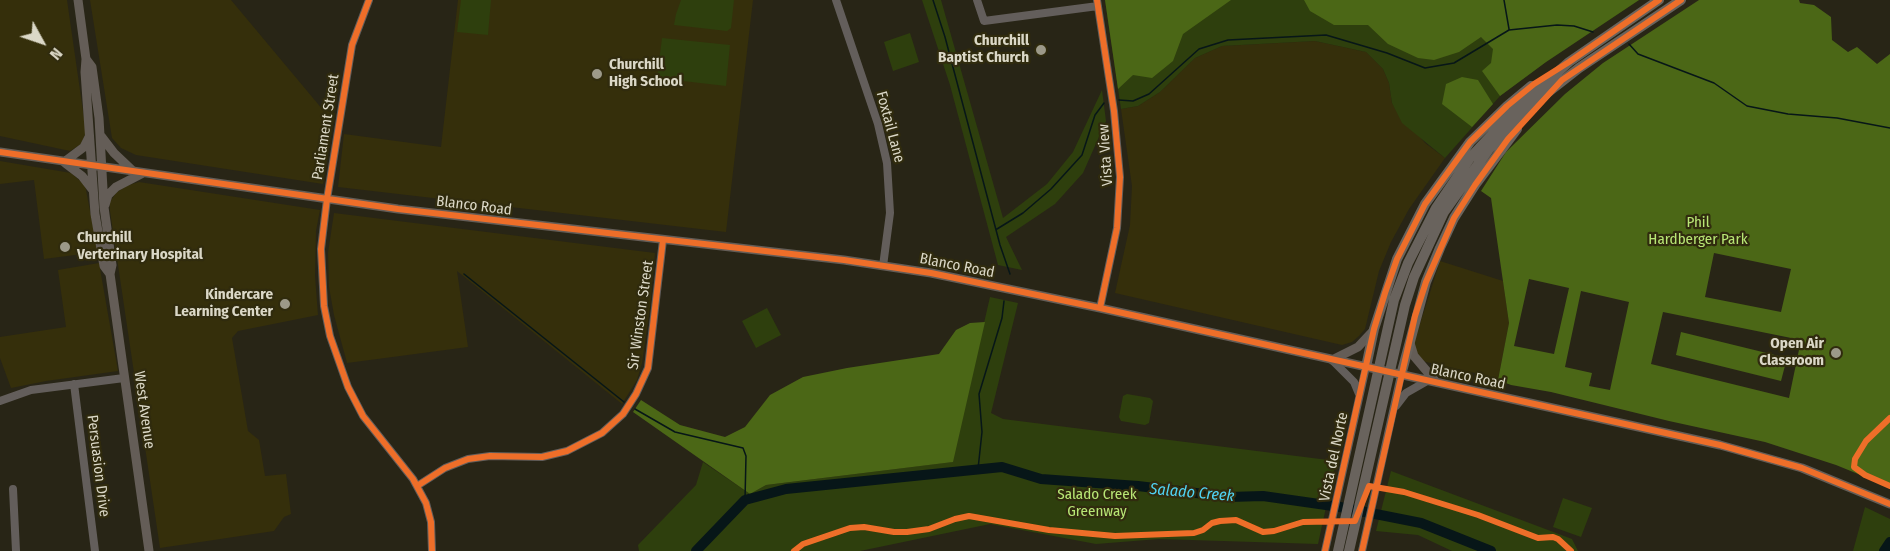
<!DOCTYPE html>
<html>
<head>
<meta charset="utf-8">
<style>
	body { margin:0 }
	#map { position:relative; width:1890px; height:551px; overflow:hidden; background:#282516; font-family:"Fira Sans Condensed",sans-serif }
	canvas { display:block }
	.north { position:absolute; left:12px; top:12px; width:60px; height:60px; -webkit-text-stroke:4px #302b0e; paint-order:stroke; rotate:130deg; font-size:16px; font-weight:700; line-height:24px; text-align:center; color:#dbd8c7 }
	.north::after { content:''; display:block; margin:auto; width:21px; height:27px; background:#dbd8c7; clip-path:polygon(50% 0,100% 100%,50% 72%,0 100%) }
</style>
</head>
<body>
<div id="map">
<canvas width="1890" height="551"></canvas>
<div class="north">N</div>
</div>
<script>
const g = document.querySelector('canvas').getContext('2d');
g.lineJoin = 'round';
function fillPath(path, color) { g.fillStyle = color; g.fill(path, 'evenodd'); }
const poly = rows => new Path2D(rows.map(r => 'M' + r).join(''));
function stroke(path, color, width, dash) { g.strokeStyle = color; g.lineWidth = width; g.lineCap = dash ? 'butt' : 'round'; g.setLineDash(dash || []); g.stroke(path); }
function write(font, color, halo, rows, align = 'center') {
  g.font = font + ' "Fira Sans Condensed",sans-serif'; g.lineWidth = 4.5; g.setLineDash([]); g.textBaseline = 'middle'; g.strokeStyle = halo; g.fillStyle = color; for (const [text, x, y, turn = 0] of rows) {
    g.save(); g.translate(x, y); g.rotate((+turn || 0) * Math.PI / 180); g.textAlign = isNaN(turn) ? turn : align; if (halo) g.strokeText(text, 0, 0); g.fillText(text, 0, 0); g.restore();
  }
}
fillPath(poly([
	[0,0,67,0,86,132,81,144,70,151,0,136],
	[90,0,231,0,323,110,335,113,323,184,136,155,121,148,112,138],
	[458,0,753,0,726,232,338,187,344,134,441,147],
	[1315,41,1366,52,1383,69,1389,83,1392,103,1425,143,1445,158,1409,209,1391,242,1379,271,1365,329,1359,336,1352,342,1342,345,1115,293,1130,225,1132,186,1121,109,1138,106,1160,92,1195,58,1222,46],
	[0,161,71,173,85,185,98,252,44,259,34,180,0,184],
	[139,182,320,210,316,231,315,276,318,315,238,331,232,338,248,431,259,440,265,476,286,474,291,514,284,517,274,531,160,548,110,211,110,202,116,193,126,186],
	[334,213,655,253,650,307,642,363,637,380,622,404,457,271,468,347,347,363,334,315,329,287,328,253],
	[1440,261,1503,281,1509,323,1498,380,1475,373,1426,362,1420,358,1415,350,1414,343],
	[99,263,118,371,46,381,11,388,0,358,0,337,66,327,58,270]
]), '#352f0b');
fillPath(poly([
	[461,0,491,0,488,35,457,32],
	[681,0,734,0,731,28,727,31,674,25,676,14],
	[922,0,941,0,1003,218,1047,184,1073,152,1102,90,1106,121,1083,173,1055,204,1006,237,1022,270,998,265,950,85],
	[1105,0,1639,0,1546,62,1500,96,1445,158,1402,123,1392,103,1389,83,1383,69,1366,52,1315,41,1222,46,1195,58,1160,92,1138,106,1121,109],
	[910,33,919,62,893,71,884,42],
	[662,38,730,45,726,86,657,78],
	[990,297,1018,303,991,413,1003,419,1336,461,1318,544,1159,539,1096,544,990,524,860,551,639,551,638,545,696,485,703,462,750,494,766,485,952,462],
	[767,308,781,335,756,348,742,321],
	[1127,394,1150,398,1153,401,1149,423,1145,425,1121,421,1119,417,1123,396],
	[1391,471,1572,539,1578,551,1452,551,1418,535,1376,531],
	[1563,498,1592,508,1581,537,1553,527],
	[1865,507,1890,519,1890,551,1853,551]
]), '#2e3f0d');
fillPath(poly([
	[1105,0,1231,0,1183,34,1173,61,1152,78,1133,75,1118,89],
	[1304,0,1639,0,1546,62,1500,96,1482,71,1491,63,1493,49,1481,37,1459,52,1434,60,1418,58,1388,44,1368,25,1334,25,1310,11],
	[1699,0,1799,0,1800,3,1814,5,1831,17,1832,40,1848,52,1857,47,1877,64,1890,54,1890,487,1836,465,1765,442,1669,421,1551,392,1511,385,1498,380,1509,323,1491,198,1481,191,1506,152,1565,94,1603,63],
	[1714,253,1791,269,1781,312,1705,297],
	[1529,279,1569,288,1554,354,1514,346],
	[1581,291,1629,302,1610,390,1589,386,1592,373,1565,367],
	[1663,312,1801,340,1789,398,1651,364],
	[1462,77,1478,80,1493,104,1472,127,1442,104,1446,84],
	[985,322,953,462,766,485,750,494,633,412,641,400,680,425,725,437,745,427,770,395,803,377,847,368,939,354,956,330,970,323],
	[1681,332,1787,358,1781,381,1676,355]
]), '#4b6716');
stroke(poly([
	[933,0,945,37,1000,245,1010,274],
	[1504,0,1509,29],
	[1629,44,1638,54,1714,83,1747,106,1788,114,1837,118,1890,128],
	[1119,100,1133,101,1149,94,1199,49,1228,40,1326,35,1387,53,1425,68,1454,63,1509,30,1557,25,1574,26,1593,32],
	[997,229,1023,213,1051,189,1082,155,1095,115,1104,103],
	[464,274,624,402],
	[635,409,675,432,743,448,746,456,745,500],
	[978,469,982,432,979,394,1002,318,1004,301]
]), '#071618', 1.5);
stroke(poly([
	[696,551,745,500,786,489,1002,467,1041,479,1138,486,1229,497,1263,496,1340,507,1421,523,1491,551],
	[1884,551,1890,542]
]), '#071618', 10);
stroke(poly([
	[369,0,352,45,327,199,321,249,324,306,330,336,348,387,363,416,413,479,426,503,431,522,432,551],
	[836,0,878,124,887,163,890,213,883,266],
	[977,0,984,21,1098,6],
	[1097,0,1114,111,1120,177,1117,228,1100,308],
	[1332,360,1354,382,1359,394],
	[74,384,95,551],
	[0,401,31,390,124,378],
	[1396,406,1406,393,1427,381],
	[417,486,445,468,468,459,490,456,542,457,567,451,602,433,623,414,636,394,648,368,663,240],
	[13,489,16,551],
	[1325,551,1366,367],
	[1362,551,1401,375]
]), '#635e5b', 8);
stroke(poly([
	[78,0,86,59,85,72,95,214,104,266,110,274],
	[86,59,92,67,99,118,104,207,112,265,110,274,149,551],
	[101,136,114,153,133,171],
	[0,152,398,209,844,260,931,273,1100,308,1720,445,1802,468,1890,504],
	[64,162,84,147,89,137],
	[65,163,82,176,92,189],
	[105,205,108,195,116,187,143,173],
	[1410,343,1414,356,1436,382],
	[1332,360,1358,347,1373,331]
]), '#645d57', 9);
stroke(poly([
	[1366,367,1374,329,1397,259,1425,204,1470,142,1507,106,1531,86],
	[1401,375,1426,282,1440,248,1454,218,1475,185,1517,129],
	[1338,551,1394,300,1408,263,1436,208,1470,158,1518,107,1569,62,1659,0],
	[1349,551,1405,305,1414,277,1444,212,1489,149,1533,104,1579,68,1681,0]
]), '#69635d', 10);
stroke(poly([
	[369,0,352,45,327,199,321,249,324,306,330,336,348,387,363,416,413,479,426,503,431,522,432,551],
	[1097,0,1114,111,1120,177,1117,228,1100,308],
	[0,152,398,209,844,260,931,273,1100,308,1720,445,1802,468,1890,504],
	[1890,418,1866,441,1855,459,1854,467,1865,475,1890,486],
	[417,486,445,468,468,459,490,456,542,457,567,451,602,433,623,414,636,394,648,368,663,240],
	[794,551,803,544,850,528,864,527,894,532,907,532,929,529,955,519,969,516,1049,530,1115,536,1194,533,1203,530,1212,523,1220,521,1236,520,1263,532,1274,531,1303,522,1355,521,1369,486,1404,492,1478,515,1538,538,1553,537,1558,539,1571,551],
	[1325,551,1374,329,1385,293,1397,259,1425,204,1470,142,1507,106,1534,84,1569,62,1659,0],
	[1362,551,1415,316,1426,282,1454,218,1475,185,1508,139,1562,80,1681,0]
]), '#ee6e29', 6);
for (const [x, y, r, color] of [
	[1041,50,6,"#9c9989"],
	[597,74,6,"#9c9989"],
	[65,247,6,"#9c9989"],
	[285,304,6,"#9c9989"],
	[1836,353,6,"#9c9989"]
]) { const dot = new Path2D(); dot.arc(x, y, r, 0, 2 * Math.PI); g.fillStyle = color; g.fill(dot); stroke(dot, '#302b0e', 2); }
write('bold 15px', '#dbd8c7', '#302b0e', [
	["Churchill",1029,41],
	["Baptist Church",1029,58],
	["Churchill",609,65,"left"],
	["High School",609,82,"left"],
	["Churchill",77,238,"left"],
	["Verterinary Hospital",77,255,"left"],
	["Kindercare",273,295],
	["Learning Center",273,312],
	["Open Air",1824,344],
	["Classroom",1824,361]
], 'right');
write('15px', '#dbd8c7', '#302b0e', [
	["Parliament Street",326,127,-81],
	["Foxtail Lane",890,127,75],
	["Vista View",1106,155,-94],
	["Blanco Road",474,206,7],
	["Blanco Road",957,266,11],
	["Sir Winston Street",641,315,-82],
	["Blanco Road",1468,377,12],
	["West Avenue",144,410,82],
	["Vista del Norte",1334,457,-78],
	["Persuasion Drive",98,466,83]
]);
write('15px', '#b8e675', '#302b0e', [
	["Phil",1698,223],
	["Hardberger Park",1698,240],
	["Salado Creek",1097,495],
	["Greenway",1097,512]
]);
write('italic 16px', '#50d3f3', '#302b0e', [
	["Salado Creek",1192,493,5]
]);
</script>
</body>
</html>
